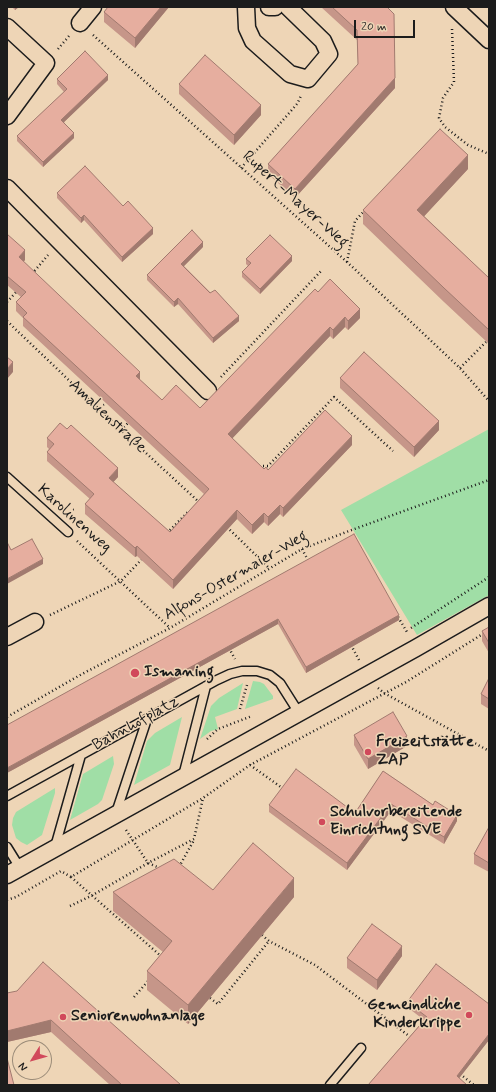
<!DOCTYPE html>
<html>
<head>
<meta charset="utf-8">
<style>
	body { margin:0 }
	#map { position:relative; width:496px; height:1092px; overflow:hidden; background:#eed5b6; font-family:Mynerve,sans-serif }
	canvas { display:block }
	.frame { position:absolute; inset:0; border:8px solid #1c1c1c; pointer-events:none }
	.north { position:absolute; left:12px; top:1040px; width:40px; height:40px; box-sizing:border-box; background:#eed5b6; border:1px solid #9a8b78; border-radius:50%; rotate:233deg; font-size:11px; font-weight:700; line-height:16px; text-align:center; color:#1c1c1c }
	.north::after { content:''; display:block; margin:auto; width:14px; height:18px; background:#d1495b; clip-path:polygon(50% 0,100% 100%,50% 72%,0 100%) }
	.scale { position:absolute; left:354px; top:20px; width:61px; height:18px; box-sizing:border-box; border:2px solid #1c1c1c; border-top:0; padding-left:5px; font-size:12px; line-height:14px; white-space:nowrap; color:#1c1c1c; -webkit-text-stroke:3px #eed5b6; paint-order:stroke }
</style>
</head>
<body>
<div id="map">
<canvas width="496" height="1092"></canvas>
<div class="frame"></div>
<div class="north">N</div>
<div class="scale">20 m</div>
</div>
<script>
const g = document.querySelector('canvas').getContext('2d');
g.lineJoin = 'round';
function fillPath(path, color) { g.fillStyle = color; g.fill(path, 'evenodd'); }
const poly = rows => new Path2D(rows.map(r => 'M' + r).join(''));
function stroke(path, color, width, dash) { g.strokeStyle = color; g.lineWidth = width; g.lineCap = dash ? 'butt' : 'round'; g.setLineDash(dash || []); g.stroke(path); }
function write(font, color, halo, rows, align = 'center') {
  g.font = font + ' Mynerve,sans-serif'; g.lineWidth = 3; g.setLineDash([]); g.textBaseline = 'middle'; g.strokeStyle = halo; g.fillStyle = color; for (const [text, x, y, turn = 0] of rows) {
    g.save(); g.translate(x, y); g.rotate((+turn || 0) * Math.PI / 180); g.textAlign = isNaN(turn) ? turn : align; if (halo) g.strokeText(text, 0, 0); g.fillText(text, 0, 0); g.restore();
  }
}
fillPath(poly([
	[489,429,489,595,417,635,341,510],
	[253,681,260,682,264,684,273,696,273,699,245,709],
	[243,683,237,709,215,717,218,729,211,731,200,739,211,706,219,698],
	[182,717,170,765,134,785,147,741,155,733],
	[113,756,114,764,102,800,98,804,70,820,83,774],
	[55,788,55,793,42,835,27,845,21,842,16,838,12,825,13,818,16,812]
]), '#a0dea6');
const service = poly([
	[7,477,68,532],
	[183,776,206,686],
	[7,796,217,680,230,674,242,671,257,671,270,675,280,683,299,713],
	[116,813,147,719],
	[7,847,20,868],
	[55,847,81,755],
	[330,1085,361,1048]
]);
const minor = poly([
	[246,7,247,28,253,41,290,74,308,79,329,54,323,41,288,7],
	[269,7,275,7],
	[454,7,489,40],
	[80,23,93,7],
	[7,27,46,63,7,116],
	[7,188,208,391],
	[7,637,35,622],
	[7,875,416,648,489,606]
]);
stroke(service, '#1c1c1c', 11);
stroke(minor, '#1c1c1c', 19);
stroke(poly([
	[452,29,454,82,443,98,439,118,445,127,468,145,489,154],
	[93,35,347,262,460,368,489,401],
	[58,49,69,36],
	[241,168,297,104,301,96],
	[347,262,355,221,366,209],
	[32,274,48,255],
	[7,302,17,291],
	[7,321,121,430,200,503],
	[460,368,486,342],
	[221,377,322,270],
	[121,430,129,422],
	[259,466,268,466,334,397,393,451],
	[227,527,269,568],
	[167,533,189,511],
	[77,541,170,628],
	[302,549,309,562],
	[50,615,121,581,143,558],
	[398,617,407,632],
	[411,628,489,577],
	[351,645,359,660],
	[229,648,235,659],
	[378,688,384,693,489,751],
	[240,709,247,685],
	[7,717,82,674,170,628,302,549,349,531,489,480],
	[207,739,218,729,252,716],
	[250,765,285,790],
	[126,830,148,863,162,869],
	[179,867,194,840],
	[71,877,162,957],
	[7,900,16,897,61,871,71,877,203,798],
	[70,906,91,896,148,863,194,839,203,798,250,765,406,682,489,630],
	[262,935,269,941,315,965,413,1039],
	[134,997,149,980],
	[210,998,218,1004,269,941],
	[460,1074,474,1085]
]), '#1c1c1c', 2.5, [1, 3]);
stroke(service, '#eed5b6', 8);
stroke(minor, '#eed5b6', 16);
fillPath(poly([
	[12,7,19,7,15,10],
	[108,7,169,7,135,48,104,22,104,12],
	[321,7,387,7,395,88,295,198,268,174,268,164,358,64,357,40],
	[57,79,108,80,64,122,74,138,43,167,17,141,17,136,64,92,57,84],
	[179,84,261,115,234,145,179,94],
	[468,169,424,216,489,278,489,344,444,302,363,224,363,210],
	[57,193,123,206,153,234,122,262,84,220,81,223,57,198],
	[7,234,25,260,23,262,140,380,162,400,200,408,318,292,360,318,348,330,345,327,333,339,330,336,232,438,264,469,268,470,352,445,283,517,280,514,268,526,264,522,252,534,237,519,173,589,137,556,135,557,85,514,85,504,90,499,47,461,47,452,49,449,47,447,47,438,118,477,113,482,170,532,204,494,23,326,23,318,16,311,16,302,21,297,7,285],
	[203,247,184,266,239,321,213,343,178,304,174,307,147,280,147,275],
	[246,259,292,261,260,294,242,277,242,272,248,266,246,264],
	[340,378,439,430,414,457,340,388],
	[354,534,399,620,306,673,278,624,7,773],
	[489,627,489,653,482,641,482,631],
	[489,678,489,709,481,704,481,694],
	[354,735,407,746,368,769,354,745],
	[383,771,457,821,444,844,391,811,347,870,269,812,269,805,355,813],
	[489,827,489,872,474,864,474,854],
	[213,890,294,897,188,1024,147,990,147,971,163,952,113,911,113,892],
	[402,956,377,990,347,968,347,958],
	[7,993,181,1085,110,1085,51,1032,7,1042],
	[407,1002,489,1004,489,1040,459,1078,368,1085,424,1020,407,1007]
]), '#c69689');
fillPath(poly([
	[15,7,19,7,15,10],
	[161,7,169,7,135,48,135,38],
	[108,75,108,80,61,125,61,120],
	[395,78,395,88,295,198,295,189],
	[261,105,261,115,234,145,234,135],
	[74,133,74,138,43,167,43,162],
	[468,155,468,169,417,224,417,210],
	[84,215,84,220,81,223,81,218],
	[153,228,153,234,122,262,122,257],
	[203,242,203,247,181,269,181,264],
	[25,250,25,260,19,267,19,257],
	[292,256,292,261,260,294,260,289],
	[178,298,178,304,174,307,174,302],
	[360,309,360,318,348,330,348,321],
	[239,316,239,321,213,343,213,338],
	[345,317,345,327,333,339,333,330],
	[330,327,330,336,228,443,228,434],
	[13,362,13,372,7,379,7,369],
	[140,372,140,381,136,376],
	[439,421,439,430,414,457,414,447],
	[352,436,352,445,283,517,283,508],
	[118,468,118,477,109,487,109,478],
	[280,505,280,514,268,526,268,517],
	[237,510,237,519,173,589,173,580],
	[264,513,264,522,252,534,252,525],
	[137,546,137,556,135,557,135,548],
	[43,559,43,564,7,584,7,579],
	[399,615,399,620,306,673,306,667],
	[278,619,278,624,7,773,7,768],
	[407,736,407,746,368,769,368,759],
	[391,804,391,811,347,870,347,863],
	[457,815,457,821,444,844,444,837],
	[294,878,294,897,188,1024,188,1005],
	[402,946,402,956,377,990,377,980],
	[51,1020,51,1032,7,1042,7,1031],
	[489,1034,489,1040,457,1081,457,1076]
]), '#a17a6f');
const building = poly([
	[108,7,161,7,135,38,104,12,108,7],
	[332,7,387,7,394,14,395,78,295,189,268,164,358,64,357,30,332,7],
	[85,51,108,75,61,120,74,133,43,162,17,136,67,89,57,79,85,51],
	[205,55,261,105,234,135,179,84,205,55],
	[440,129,468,155,417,210,489,278,489,330,444,288,363,210,440,129],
	[85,166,123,206,128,201,153,228,122,257,84,215,81,218,57,193,85,166],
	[192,230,203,242,181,264,210,293,215,290,239,316,213,338,178,298,174,302,147,275,192,230],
	[7,234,25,250,19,257,140,372,136,376,162,400,176,385,200,408,315,289,318,292,330,279,360,309,348,321,345,317,333,330,330,327,228,434,264,469,266,467,268,470,325,410,352,436,283,508,280,505,268,517,264,513,252,525,237,510,173,580,137,546,135,548,85,504,94,494,47,452,54,444,47,438,60,423,67,429,71,425,118,468,109,478,170,532,209,489,23,317,27,313,16,302,26,292,7,276,7,234],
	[270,235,292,256,260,289,242,272,251,263,246,259,270,235],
	[364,352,439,421,414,447,340,378,364,352],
	[7,357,13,362,7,369,7,357],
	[354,534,399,615,306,667,278,619,7,768,7,725,354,534],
	[32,539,43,559,7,579,7,542,11,550,32,539],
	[489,627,489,643,482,631,489,627],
	[489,678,489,699,481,694,489,678],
	[393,712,407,736,368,759,354,735,393,712],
	[296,769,355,813,383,771,433,805,435,801,457,815,444,837,391,804,347,863,269,805,296,769],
	[489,827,489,863,474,854,489,827],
	[253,843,294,878,188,1005,147,971,172,941,113,892,174,859,213,890,253,843],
	[372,924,402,946,377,980,347,958,372,924],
	[43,962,181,1085,122,1085,51,1020,7,1031,7,993,17,991,43,962],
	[436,964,489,1004,489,1034,457,1076,467,1085,368,1085,427,1017,407,1002,436,964],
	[7,1058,14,1085,7,1085,7,1058]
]);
fillPath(building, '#e6ae9f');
stroke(building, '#a17a6f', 1);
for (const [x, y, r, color] of [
	[135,673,5,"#d1495b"],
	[368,752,4,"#d1495b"],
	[322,822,4,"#d1495b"],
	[469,1015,4,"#d1495b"],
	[63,1017,4,"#d1495b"]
]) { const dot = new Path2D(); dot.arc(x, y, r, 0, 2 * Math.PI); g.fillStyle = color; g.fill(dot); stroke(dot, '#eed5b6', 1.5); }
write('16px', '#1c1c1c', '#eed5b6', [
	["Rupert-Mayer-Weg",295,200,42],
	["Amalienstraße",107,417,43],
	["Karolinenweg",74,519,42],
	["Alfons-Ostermaier-Weg",236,576,-30],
	["Bahnhofplatz",136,724,-29]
]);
write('bold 16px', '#1c1c1c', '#eed5b6', [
	["Ismaning",144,673],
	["Freizeitstätte",376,743],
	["ZAP",376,761],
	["Schulvorbereitende",330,813],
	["Einrichtung SVE",330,831],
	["Gemeindliche",461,1006,"right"],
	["Kinderkrippe",461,1024,"right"],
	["Seniorenwohnanlage",71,1017]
], 'left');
</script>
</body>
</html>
